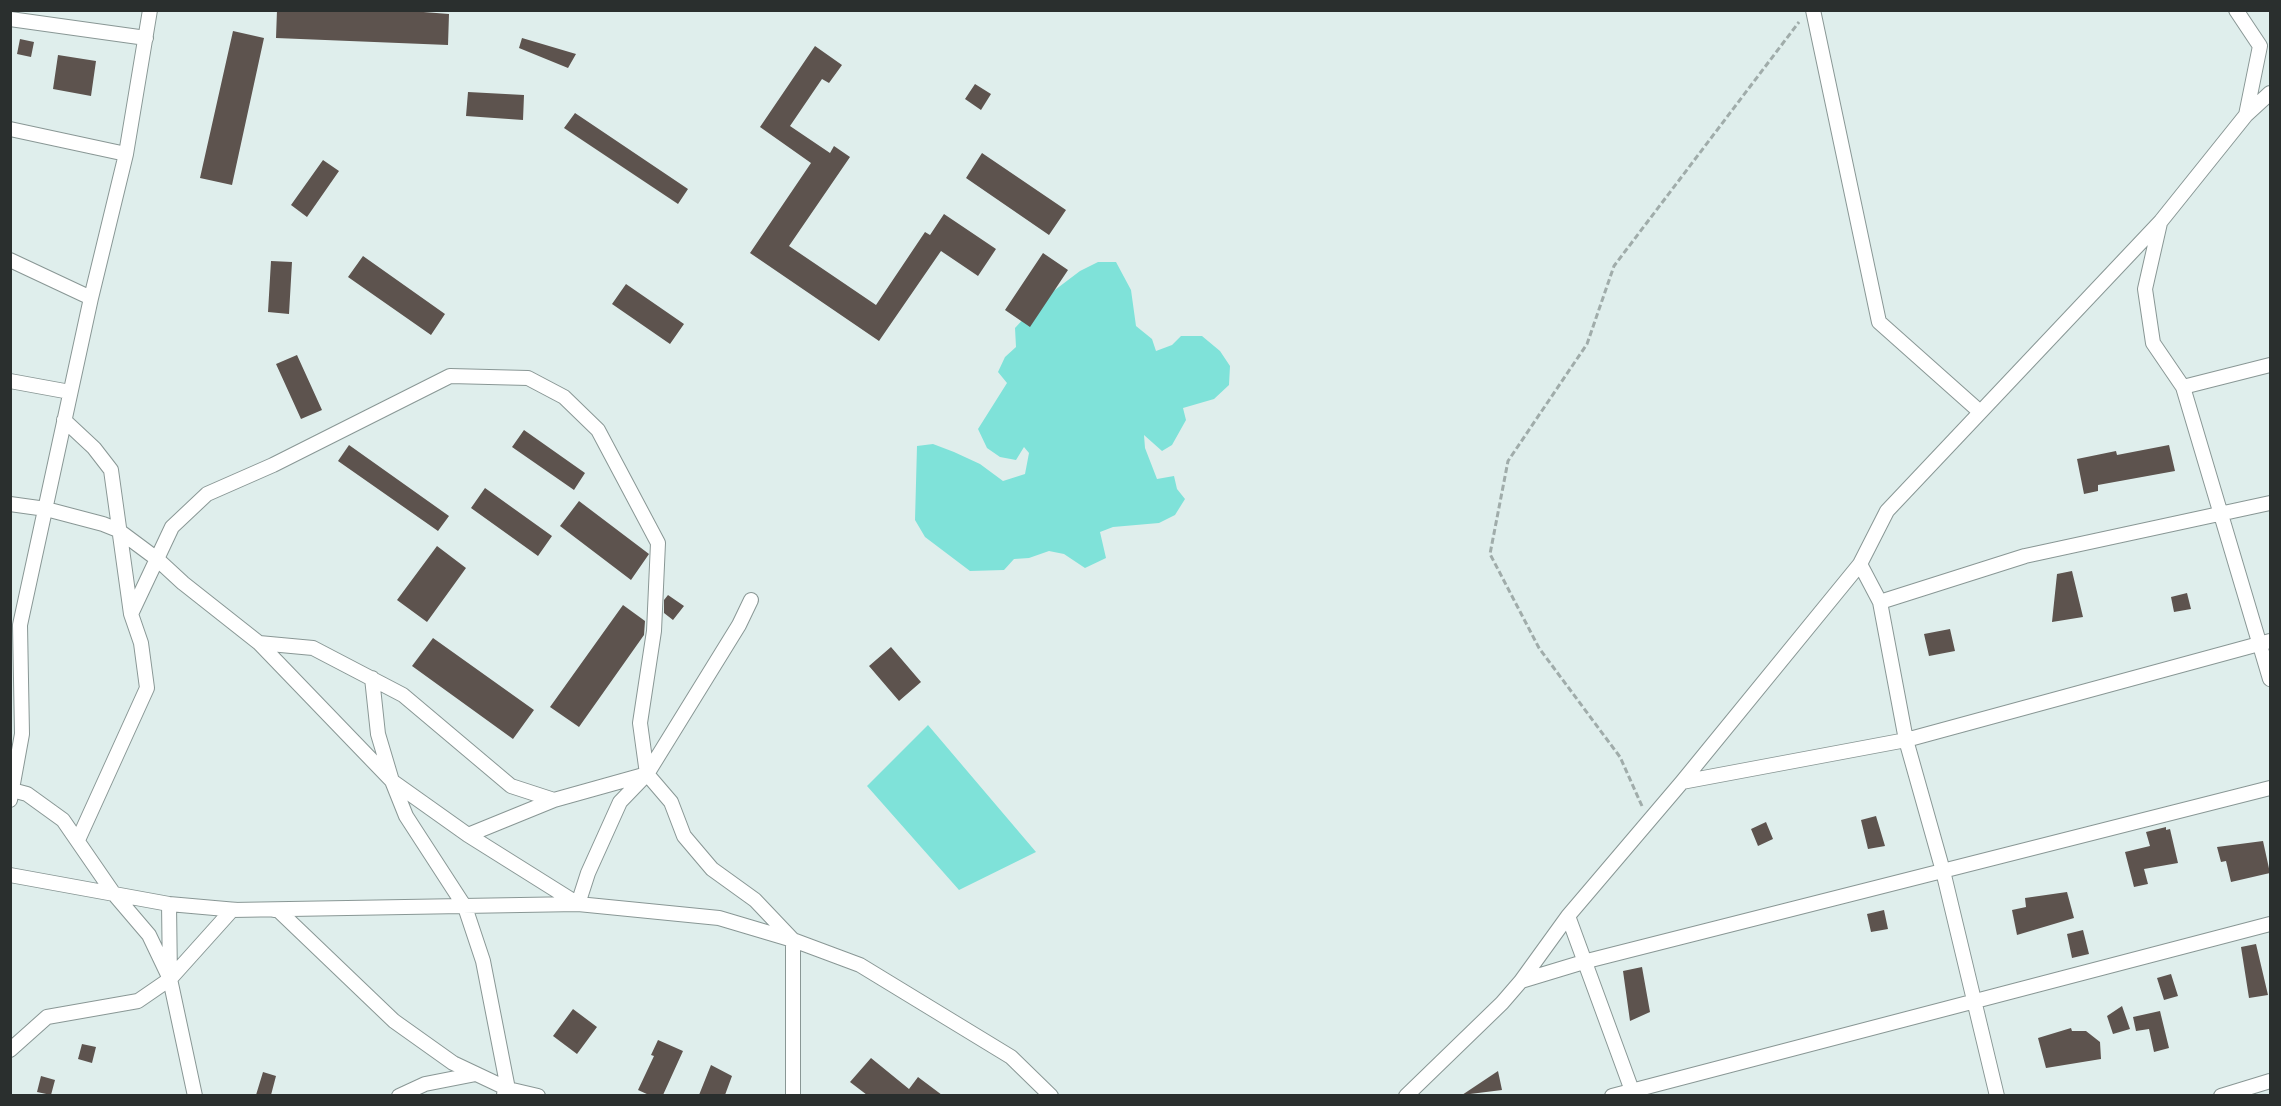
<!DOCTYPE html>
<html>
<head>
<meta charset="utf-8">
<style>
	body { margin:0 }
	#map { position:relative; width:2281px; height:1106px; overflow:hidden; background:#dfeeec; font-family:Poppins,sans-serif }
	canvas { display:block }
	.frame { position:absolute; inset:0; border:12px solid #2a2f2e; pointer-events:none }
</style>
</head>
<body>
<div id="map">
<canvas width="2281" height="1106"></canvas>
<div class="frame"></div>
</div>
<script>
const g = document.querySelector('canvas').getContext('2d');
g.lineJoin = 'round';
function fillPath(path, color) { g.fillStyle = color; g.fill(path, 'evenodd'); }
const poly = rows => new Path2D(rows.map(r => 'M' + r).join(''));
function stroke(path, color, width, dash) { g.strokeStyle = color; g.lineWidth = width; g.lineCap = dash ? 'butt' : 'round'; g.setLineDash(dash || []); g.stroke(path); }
fillPath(poly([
	[1098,262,1116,262,1131,290,1136,326,1152,339,1156,351,1172,345,1181,336,1202,336,1220,351,1230,366,1229,385,1214,399,1183,408,1186,420,1172,445,1162,451,1144,435,1145,448,1157,479,1174,476,1177,489,1185,499,1175,515,1159,523,1113,527,1100,532,1106,558,1085,568,1064,554,1049,551,1029,558,1014,559,1004,570,970,571,925,537,915,520,917,446,933,444,954,452,980,464,1003,481,1025,474,1029,453,1024,447,1016,460,1000,457,987,448,978,429,1007,383,998,372,1005,357,1016,347,1015,328,1039,302,1080,271],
	[928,725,1036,852,959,890,867,786]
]), '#7fe2d9');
fillPath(poly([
	[277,10,398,10,449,14,448,45,276,38],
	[233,31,264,38,232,185,200,178],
	[522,38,576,54,568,68,519,48],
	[20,39,34,42,31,57,17,54],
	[815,46,842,65,829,83,822,79,790,126,830,153,834,146,850,157,789,246,876,305,925,232,930,235,944,214,996,249,978,276,941,251,879,341,750,253,811,163,760,127],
	[58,55,96,61,91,96,53,89],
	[975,84,991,94,981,110,965,99],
	[468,92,524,95,523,120,466,116],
	[575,113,688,189,678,204,564,128],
	[982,153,1066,210,1049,235,966,178],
	[323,160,339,171,307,217,291,205],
	[1043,253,1068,270,1030,327,1005,310],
	[363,256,445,314,431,335,348,277],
	[271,261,292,262,289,314,268,312],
	[626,284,684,324,670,344,612,304],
	[297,355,322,410,301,419,276,364],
	[524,430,585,473,574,490,512,447],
	[349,445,449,516,438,531,338,461],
	[2169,445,2175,471,2098,485,2098,491,2084,494,2077,459,2116,451,2117,455],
	[485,488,552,536,538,556,471,508],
	[579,501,649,554,631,580,560,526],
	[437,546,466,568,427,622,397,600],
	[2072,571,2083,617,2052,622,2057,574],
	[2187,593,2191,609,2174,612,2171,597],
	[668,595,684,606,673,620,664,613,664,600],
	[623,605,645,621,644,635,579,727,550,707],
	[1950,629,1955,651,1929,656,1924,634],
	[433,638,534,710,513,739,412,666],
	[891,647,921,682,899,701,869,666],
	[1876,816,1885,846,1868,849,1861,820],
	[1766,822,1773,839,1758,846,1751,829],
	[2166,827,2166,830,2170,829,2178,863,2144,869,2148,884,2134,887,2125,852,2150,846,2146,832],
	[2263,841,2270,873,2231,882,2226,861,2221,862,2217,847],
	[2067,892,2074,918,2017,935,2012,910,2026,907,2025,898],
	[1884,910,1888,929,1871,932,1867,914],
	[2083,930,2089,954,2072,958,2067,934],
	[2256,944,2268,995,2249,998,2241,947],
	[1642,967,1650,1012,1630,1021,1623,971],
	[2171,974,2178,996,2164,1000,2157,978],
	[2122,1006,2130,1029,2113,1034,2107,1016],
	[573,1009,597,1027,577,1054,553,1036],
	[2160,1011,2169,1048,2154,1052,2149,1029,2136,1031,2133,1017],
	[2071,1028,2072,1031,2086,1031,2100,1042,2101,1059,2046,1068,2038,1038],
	[658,1040,683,1051,663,1095,649,1095,638,1090,654,1056,651,1055],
	[82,1044,96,1047,92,1063,78,1059],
	[871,1058,909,1089,918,1077,942,1095,867,1095,850,1082],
	[711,1065,732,1076,725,1095,699,1095],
	[1498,1071,1502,1090,1462,1095],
	[263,1072,276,1076,271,1095,256,1095],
	[41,1076,55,1080,51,1095,37,1092]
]), '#5d534e');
const street = poly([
	[1813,10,1879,322,1979,411],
	[2236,10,2260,46,2246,115],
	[10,19,146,38],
	[10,129,126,154],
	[2160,223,2145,289,2153,343,2183,387,2270,679],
	[10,260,91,298],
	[10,381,70,392],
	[2183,387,2270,365],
	[64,420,94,448,111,470,131,614],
	[10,504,46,509,103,524,118,530,157,559,183,583,259,643,313,648,403,695,511,786,554,800,647,774,671,802,684,836,712,869,755,900,793,940,793,1096],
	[1860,564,1880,602,1906,740,1943,871,1997,1096],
	[1880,602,2025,556,2270,503],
	[259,643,392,781,468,835,578,904,588,873,620,802,647,774,739,625,751,600],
	[372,678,378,734,392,781,406,816,465,907,483,961,508,1089,504,1094],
	[1682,782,1906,740,2270,641],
	[12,790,27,794,63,820,114,894,149,935,170,979],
	[10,800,22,734,20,625,91,298,126,154,150,10],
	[468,835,554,800],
	[78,840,147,688,141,643,131,614,172,527,207,494,273,465,450,376,528,378,564,397,598,430,658,543,654,631,640,723,647,774],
	[10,875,169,904,237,910],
	[169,904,170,979,195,1096],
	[274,910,278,910,394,1021,453,1063,508,1089,538,1096],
	[1568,916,1634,1096],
	[1521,981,1587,961,2270,788],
	[10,1050,47,1017,138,1001,170,979,232,910,578,904,719,918,793,940,860,965,1011,1057,1051,1096],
	[399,1096,425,1084,476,1074],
	[1406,1096,1502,1003,1521,981,1568,916,1682,782,1860,564,1887,511,2161,221,2246,115,2270,93],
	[1612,1096,2270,924],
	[2221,1096,2270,1081]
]);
stroke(street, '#899795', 16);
stroke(poly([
	[1642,806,1620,757,1539,648,1490,554,1508,461,1587,344,1614,266,1799,22]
]), '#a0acaa', 3, [6, 3]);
stroke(street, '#fff', 14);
</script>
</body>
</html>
